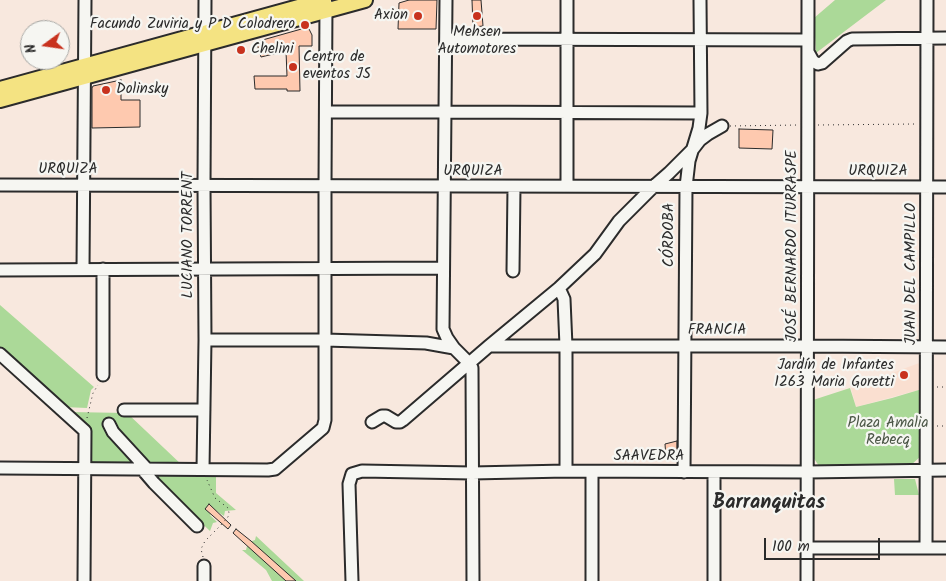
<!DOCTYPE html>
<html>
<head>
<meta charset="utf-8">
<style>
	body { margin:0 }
	#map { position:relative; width:946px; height:581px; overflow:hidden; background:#f8e8de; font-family:Kalam,sans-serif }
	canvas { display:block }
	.north { position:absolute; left:20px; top:20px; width:50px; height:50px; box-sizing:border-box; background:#f6f6f2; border:1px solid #a5a5a2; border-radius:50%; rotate:256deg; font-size:14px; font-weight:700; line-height:20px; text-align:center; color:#2b2b2b }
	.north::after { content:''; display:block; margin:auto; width:18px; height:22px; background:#c8321e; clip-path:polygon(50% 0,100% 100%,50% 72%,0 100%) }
	.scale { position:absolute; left:764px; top:538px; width:116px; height:22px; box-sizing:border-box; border:2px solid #2b2b2b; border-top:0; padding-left:6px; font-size:15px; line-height:18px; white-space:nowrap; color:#2b2b2b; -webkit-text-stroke:4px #f6f6f2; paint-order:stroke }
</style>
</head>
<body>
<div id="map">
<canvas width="946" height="581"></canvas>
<div class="north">N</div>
<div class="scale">100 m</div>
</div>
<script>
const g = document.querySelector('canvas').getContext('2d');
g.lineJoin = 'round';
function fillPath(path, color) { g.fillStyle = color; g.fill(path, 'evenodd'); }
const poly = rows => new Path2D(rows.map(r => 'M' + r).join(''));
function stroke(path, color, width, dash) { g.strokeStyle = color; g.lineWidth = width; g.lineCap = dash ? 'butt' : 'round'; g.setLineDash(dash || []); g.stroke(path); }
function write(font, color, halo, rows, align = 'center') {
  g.font = font + ' Kalam,sans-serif'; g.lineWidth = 4.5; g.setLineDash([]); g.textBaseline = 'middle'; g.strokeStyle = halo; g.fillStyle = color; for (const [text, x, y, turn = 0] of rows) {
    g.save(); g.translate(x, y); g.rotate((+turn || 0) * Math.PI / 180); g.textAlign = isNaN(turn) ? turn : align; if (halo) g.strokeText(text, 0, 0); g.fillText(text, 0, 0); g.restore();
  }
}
fillPath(poly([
	[922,362,922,389,856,407,851,388]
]), '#fadfd0');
fillPath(poly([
	[835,0,886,0,816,53,814,18],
	[0,305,94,387,91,390,87,408,64,407,0,348],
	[850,388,856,407,892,398,922,389,921,456,911,465,819,466,813,457,813,400],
	[69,412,127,413,183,466,89,465,89,430],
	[150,474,216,474,216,493,236,510,225,511,224,516,215,510,210,515,217,522,213,523,210,531],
	[894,479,915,479,919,495,895,495],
	[256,536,304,581,272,581,266,570,242,550,246,550,247,546,252,541,255,540]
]), '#abd998');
const building = poly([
	[409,0,437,0,436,29,398,29,399,3,409,0],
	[472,0,481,0,483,26,473,27,472,0],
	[305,28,309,29,312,35,312,46,299,46,300,91,287,91,287,89,255,89,254,76,287,76,286,51,261,57,257,44,259,41,305,28],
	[121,80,121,100,140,100,140,127,92,128,92,88,93,86,121,80],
	[739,129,773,130,772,149,739,148,739,129],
	[677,441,677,455,674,457,666,458,665,444,677,441],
	[209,504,231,525,228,529,205,509,209,504],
	[236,529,251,541,296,581,286,581,233,533,236,529]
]);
fillPath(building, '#fec9af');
stroke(building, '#2b2b2b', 1);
const minor = poly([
	[446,0,443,329,447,338,454,348,470,364,472,368,473,581],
	[567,0,567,186],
	[446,39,808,40],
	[808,52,813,61,818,64,822,63,847,41,852,39,946,38],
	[326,112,445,112,701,113],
	[0,185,946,187],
	[83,269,85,0],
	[0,270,443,268],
	[513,271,514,187],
	[559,288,564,299,566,346,566,471],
	[205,340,325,340,426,343,454,348],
	[489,346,808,346,946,347],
	[0,354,85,431,84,581],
	[103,375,103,269],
	[124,410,204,410],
	[372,422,382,416,386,416,396,422,400,422,403,420,489,346,559,288,595,254,619,221,653,187,669,173,693,149,700,140,708,134,722,126],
	[109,424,113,432,147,469],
	[0,468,268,470,275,469,323,428,325,420,325,185,326,3],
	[142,469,154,483,197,526],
	[203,469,205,340,204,186,205,0],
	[592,472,592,581],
	[684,472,686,187,689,161,699,128,701,113,700,0],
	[808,548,946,548],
	[926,548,927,0],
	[204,581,204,566],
	[352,581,349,484,352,474,362,471,472,473,566,471,808,472,946,470],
	[714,581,714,472],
	[807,581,808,0]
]);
const major = poly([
	[0,89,324,0],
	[0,100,365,0]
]);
stroke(minor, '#2b2b2b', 15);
stroke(major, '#2b2b2b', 18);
stroke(poly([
	[818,125,916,124],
	[730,126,799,125],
	[937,387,946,387],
	[87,418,93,393,98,385],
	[937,426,946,426],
	[203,557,201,549,205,541,220,526,228,517,229,513,228,508,215,498,207,480]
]), '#2b2b2b', 1, [1, 4]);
stroke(minor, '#f6f6f2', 11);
stroke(major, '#f4e382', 14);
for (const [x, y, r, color] of [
	[418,16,5,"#c8321e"],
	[477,16,5,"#c8321e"],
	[305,25,5,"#c8321e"],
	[241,50,5,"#c8321e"],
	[293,67,5,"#c8321e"],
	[106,90,5,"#c8321e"],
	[904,375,5,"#c8321e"]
]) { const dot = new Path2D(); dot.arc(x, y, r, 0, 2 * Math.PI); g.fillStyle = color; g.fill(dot); stroke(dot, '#f6f6f2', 2); }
write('15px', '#2b2b2b', '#f6f6f2', [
	["Axion",408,16],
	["Facundo Zuviria y P D Colodrero",295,25],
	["Mehsen",477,33,"center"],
	["Automotores",477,50,"center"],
	["Chelini",251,50,"left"],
	["Centro de",303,58,"left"],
	["eventos JS",303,75,"left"],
	["Dolinsky",116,90,"left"],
	["Jardín de Infantes",894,366],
	["1263 Maria Goretti",894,383]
], 'right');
write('15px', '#2b2b2b', '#f6f6f2', [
	["URQUIZA",68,170],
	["URQUIZA",473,172],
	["URQUIZA",878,172],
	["LUCIANO TORRENT",189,235,-90],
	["CÓRDOBA",670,235,-90],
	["JOSÉ BERNARDO ITURRASPE",793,246,-90],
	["JUAN DEL CAMPILLO",912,274,-90],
	["FRANCIA",717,331],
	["SAAVEDRA",649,457]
]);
write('15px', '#4b5646', '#f6f6f2', [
	["Plaza Amalia",888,424],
	["Rebecq",888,441]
]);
write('bold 20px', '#2b2b2b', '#f6f6f2', [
	["Barranquitas",769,505]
]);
</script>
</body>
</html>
